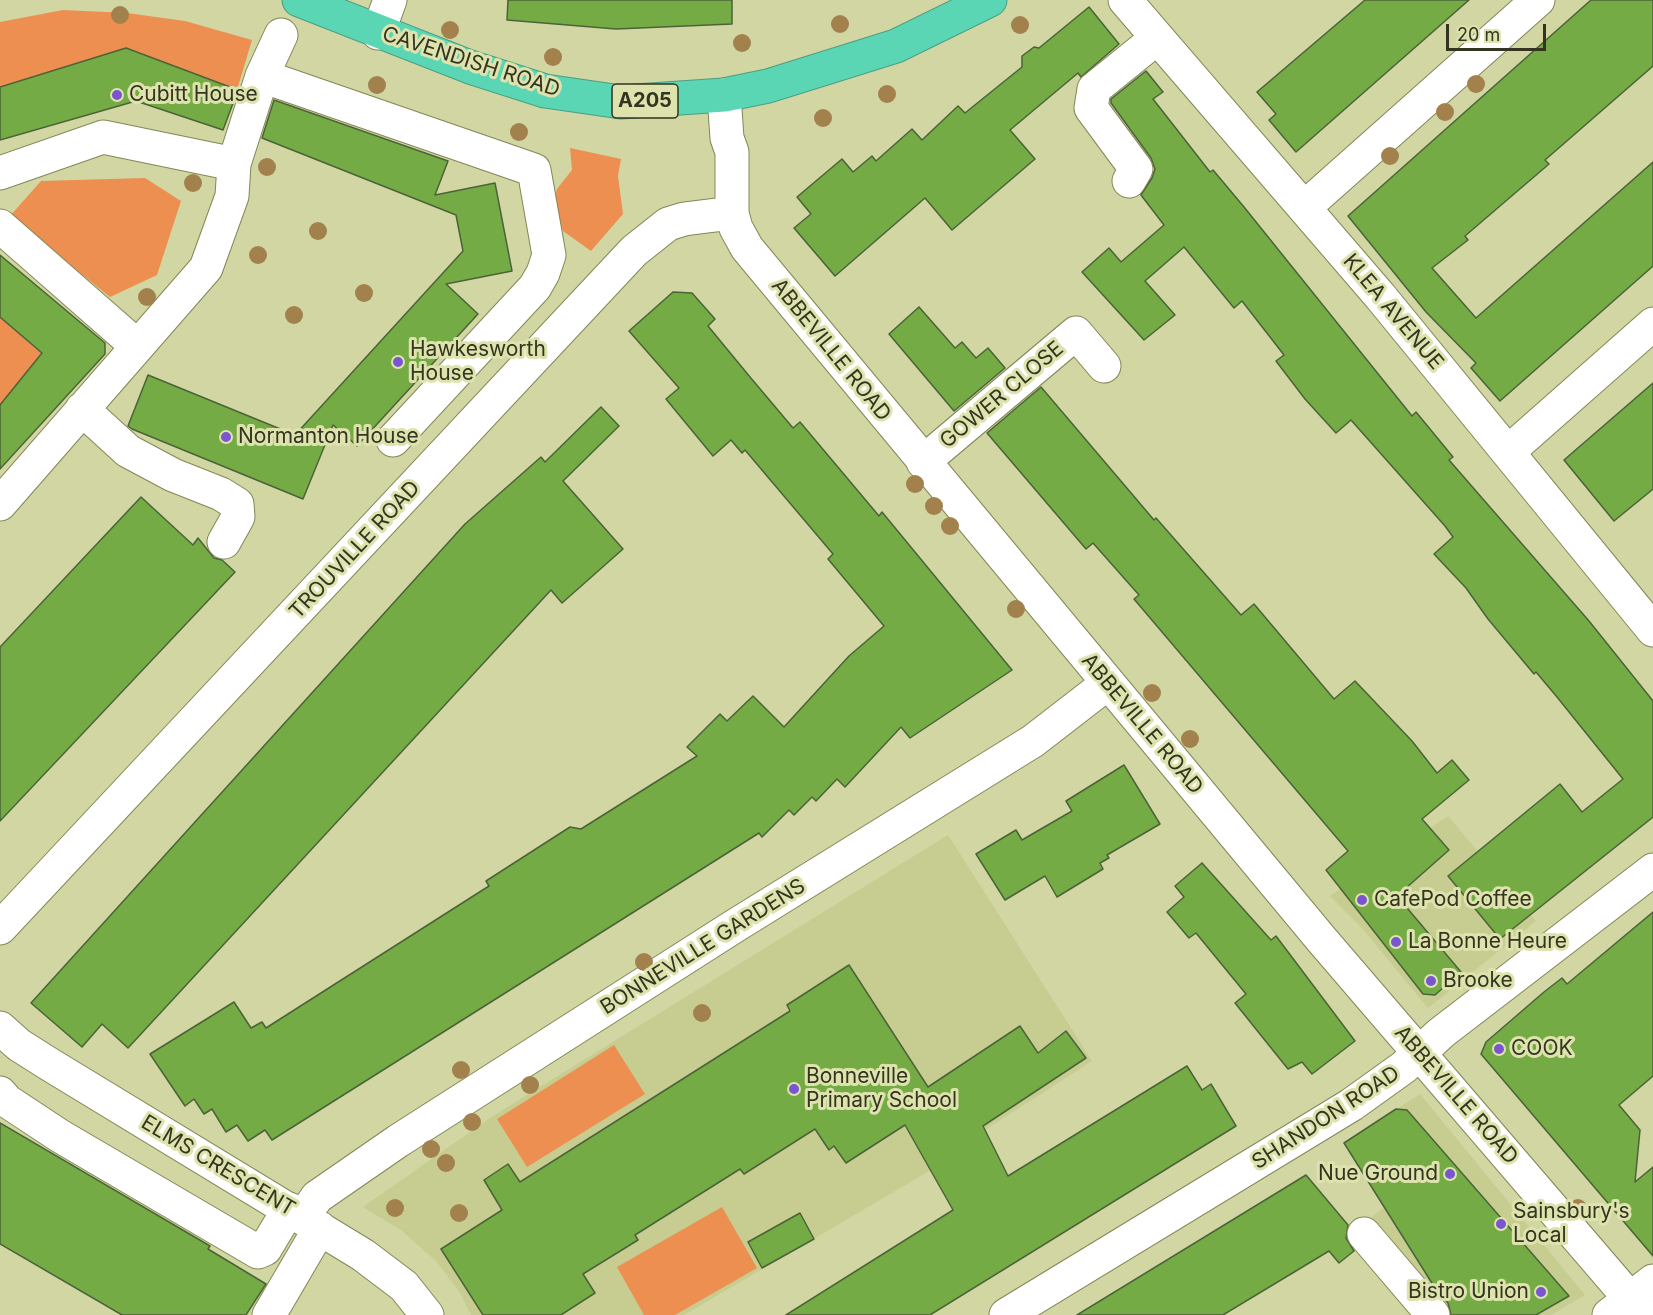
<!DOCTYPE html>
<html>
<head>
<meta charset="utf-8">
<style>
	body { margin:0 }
	#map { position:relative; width:1653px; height:1315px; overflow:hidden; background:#d1d6a2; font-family:Inter,sans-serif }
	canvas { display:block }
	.scale { position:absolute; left:1446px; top:24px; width:100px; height:27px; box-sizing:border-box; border:3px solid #333520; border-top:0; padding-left:8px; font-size:18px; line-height:21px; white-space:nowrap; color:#333520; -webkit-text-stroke:4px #dee3ae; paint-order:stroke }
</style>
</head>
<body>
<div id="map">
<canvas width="1653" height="1315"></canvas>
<div class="scale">20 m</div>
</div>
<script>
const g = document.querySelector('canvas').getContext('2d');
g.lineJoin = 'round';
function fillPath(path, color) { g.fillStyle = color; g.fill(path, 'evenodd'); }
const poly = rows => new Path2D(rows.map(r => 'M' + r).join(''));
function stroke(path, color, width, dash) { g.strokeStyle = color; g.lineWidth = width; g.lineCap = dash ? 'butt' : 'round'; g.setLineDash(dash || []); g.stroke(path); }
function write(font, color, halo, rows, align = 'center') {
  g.font = font + ' Inter,sans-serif'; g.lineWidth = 6; g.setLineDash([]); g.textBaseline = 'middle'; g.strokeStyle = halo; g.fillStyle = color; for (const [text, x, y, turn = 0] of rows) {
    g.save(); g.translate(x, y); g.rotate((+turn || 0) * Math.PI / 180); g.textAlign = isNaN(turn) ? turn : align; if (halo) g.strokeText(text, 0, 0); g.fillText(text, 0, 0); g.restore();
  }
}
fillPath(poly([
	[1448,816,1536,921,1428,1008,1361,927,1330,896],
	[948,835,1092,1061,985,1130,931,1170,684,1315,471,1315,460,1293,437,1262,401,1230,363,1207,493,1116],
	[1420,1094,1585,1295,1551,1315,1424,1315,1353,1232,1392,1201,1344,1143]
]), '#c7cd91');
fillPath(poly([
	[63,10,127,13,185,21,252,40,237,90,126,49,0,87,0,22],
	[570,148,621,159,618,176,623,214,591,251,563,231,554,202,557,189,572,170],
	[145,178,181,201,157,275,110,297,10,216,41,181],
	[0,317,42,353,0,405],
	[614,1045,645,1094,527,1167,497,1119],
	[722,1207,757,1268,675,1315,644,1315,617,1267]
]), '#ed8f51');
const building = poly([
	[508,0,732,0,732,24,616,29,507,20,508,0],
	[1365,0,1469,0,1296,152,1269,120,1276,114,1257,92,1365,0],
	[1591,0,1653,0,1653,66,1545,160,1549,164,1465,236,1468,240,1432,268,1476,318,1653,162,1653,266,1500,401,1471,368,1476,363,1426,312,1348,216,1591,0],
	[1089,7,1119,44,1081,77,1078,73,1010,130,1035,159,952,230,925,198,835,276,794,228,811,214,797,197,842,159,853,172,872,156,876,161,912,129,922,140,958,106,965,113,1022,67,1022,56,1034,47,1039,48,1089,7],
	[126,48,238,90,223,130,136,101,0,140,0,87,126,48],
	[1146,71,1163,92,1153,99,1210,172,1213,170,1244,207,1412,416,1416,412,1453,457,1449,460,1589,621,1653,701,1653,817,1500,939,1448,876,1560,784,1582,812,1623,779,1557,697,1536,672,1534,674,1488,619,1466,588,1434,554,1453,537,1445,526,1351,420,1336,433,1305,399,1276,361,1284,355,1242,301,1234,308,1184,247,1145,281,1175,315,1144,340,1082,272,1109,248,1121,262,1164,225,1141,195,1152,178,1155,169,1151,158,1111,103,1111,99,1146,71],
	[274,100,448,161,435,195,495,183,512,271,446,284,478,314,357,446,333,425,303,499,132,429,128,426,148,375,295,435,463,251,456,215,262,138,274,100],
	[0,255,105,343,105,354,0,469,0,405,42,353,0,317,0,255],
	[673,292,692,293,715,319,708,326,750,377,793,428,800,422,879,516,882,512,1012,670,910,738,901,727,845,787,837,779,816,801,812,797,794,815,789,810,762,837,759,833,272,1140,265,1130,248,1141,237,1125,226,1132,212,1109,204,1114,194,1099,185,1106,150,1054,234,1002,251,1028,262,1022,266,1028,489,886,486,881,570,827,581,829,697,756,687,747,720,714,727,721,753,696,784,727,849,656,884,626,828,559,833,554,745,450,742,453,731,440,713,456,666,399,679,388,629,331,673,292],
	[919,307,955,348,962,342,976,358,988,348,1005,368,954,411,889,334,919,307],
	[1653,383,1653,489,1614,521,1564,460,1653,383],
	[1041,387,1154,520,1156,518,1241,615,1254,604,1334,699,1355,681,1412,741,1437,773,1452,760,1469,780,1422,819,1449,850,1397,896,1461,972,1435,995,1423,994,1326,870,1348,851,1134,599,1139,595,1093,543,1086,549,987,433,1041,387],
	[601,407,619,426,563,481,623,549,562,603,551,590,128,1048,102,1024,82,1047,31,1003,465,524,541,457,545,462,601,407],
	[141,497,193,545,198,538,214,558,222,560,235,572,0,821,0,647,141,497],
	[1124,765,1160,824,1107,855,1109,858,1100,863,1103,869,1057,897,1045,876,1005,900,976,854,1016,830,1022,840,1072,811,1066,801,1124,765],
	[1202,863,1271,940,1276,936,1355,1041,1312,1074,1302,1062,1288,1069,1235,1003,1246,994,1196,933,1189,938,1167,912,1184,897,1175,886,1202,863],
	[1653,912,1653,1076,1619,1105,1640,1130,1635,1182,1653,1167,1653,1256,1481,1054,1486,1042,1544,992,1562,978,1567,984,1653,912],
	[849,965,928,1087,1020,1026,1038,1053,1066,1031,1086,1058,983,1126,1008,1176,1187,1066,1202,1090,1211,1084,1236,1126,930,1315,786,1315,953,1210,905,1125,846,1163,834,1146,829,1150,815,1129,744,1174,740,1169,635,1235,638,1240,583,1274,595,1293,561,1315,483,1315,441,1249,502,1210,484,1180,508,1164,520,1182,790,1011,787,1005,849,965],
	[1396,1109,1407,1110,1569,1296,1536,1315,1451,1315,1448,1303,1435,1288,1344,1143,1396,1109],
	[0,1123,210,1246,208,1249,266,1284,246,1315,122,1315,0,1244,0,1123],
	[1306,1175,1348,1225,1346,1238,1354,1251,1339,1263,1329,1251,1223,1315,1077,1315,1306,1175],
	[800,1213,814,1239,762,1268,748,1242,800,1213]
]);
fillPath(building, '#75ab45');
stroke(building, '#4b6339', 1.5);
const minor = poly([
	[1125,0,1380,296,1653,630],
	[378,33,390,0],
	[262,76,534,170,549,255,543,273,535,287,393,440],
	[724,95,727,138,732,152,732,213,736,228,747,248,1322,940,1644,1315],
	[0,173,103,137,234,164],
	[1129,181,1136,169,1091,108,1094,89,1157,38],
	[1305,207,1538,0],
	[0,226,137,346],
	[82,409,128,451,173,475,221,494,237,504,238,517,224,542],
	[1508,452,1653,324],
	[923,462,1076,333,1104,366],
	[0,504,206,268,232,196,234,164,262,76,281,35],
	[0,928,634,251,668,224,684,219,732,213],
	[0,1028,19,1045,49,1064,363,1255,404,1286,427,1315],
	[0,1093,7,1101,60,1136,258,1252,265,1249,289,1209],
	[303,1217,317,1197,398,1141,733,927,1033,741,1108,683],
	[1364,1234,1433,1315],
	[269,1315,320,1228],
	[1006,1315,1351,1105,1404,1067,1441,1033,1653,870],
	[1609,1315,1653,1281]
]);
const highway = poly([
	[299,0,470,67,545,91,621,102,724,95,768,86,896,46,990,0]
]);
stroke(minor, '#838756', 35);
stroke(highway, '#4d9e81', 35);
stroke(minor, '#fff', 33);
stroke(highway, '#5bd6b5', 33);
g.fillStyle = '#a2814d';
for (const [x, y] of [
	[120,15],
	[840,24],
	[1020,25],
	[450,30],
	[742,43],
	[553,57],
	[1476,84],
	[377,85],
	[887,94],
	[1445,112],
	[823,118],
	[519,132],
	[1390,156],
	[267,167],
	[193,183],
	[318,231],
	[258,255],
	[364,293],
	[147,297],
	[294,315],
	[915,484],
	[934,506],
	[950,526],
	[1016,609],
	[1152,693],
	[1190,739],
	[644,962],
	[702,1013],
	[461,1070],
	[530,1085],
	[472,1122],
	[431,1149],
	[446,1163],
	[395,1208],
	[1578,1208],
	[459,1213]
]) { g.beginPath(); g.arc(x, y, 9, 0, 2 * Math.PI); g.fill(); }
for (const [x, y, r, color] of [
	[117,95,6,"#7956d0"],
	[398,362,6,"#7956d0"],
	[226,437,6,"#7956d0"],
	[1362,900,6,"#7956d0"],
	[1396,942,6,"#7956d0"],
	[1431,981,6,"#7956d0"],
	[1499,1049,6,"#7956d0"],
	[794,1089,6,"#7956d0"],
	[1450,1174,6,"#7956d0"],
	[1501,1224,6,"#7956d0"],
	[1541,1292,6,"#7956d0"]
]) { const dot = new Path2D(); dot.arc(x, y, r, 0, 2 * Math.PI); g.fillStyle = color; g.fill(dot); stroke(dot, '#dee3ae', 2); }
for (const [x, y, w] of [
	[645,101,66]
]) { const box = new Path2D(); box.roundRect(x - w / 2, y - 17, w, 34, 4.5); g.fillStyle = '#dee3ae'; g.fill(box); stroke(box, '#333520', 1.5); }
write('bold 20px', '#333520', null, [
	["A205",645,101]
]);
write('21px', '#333520', '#dee3ae', [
	["CAVENDISH ROAD",471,62,18],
	["KLEA AVENUE",1393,312,50],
	["ABBEVILLE ROAD",831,350,51],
	["GOWER CLOSE",1002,395,-40],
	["TROUVILLE ROAD",355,550,-47],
	["ABBEVILLE ROAD",1142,724,50],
	["BONNEVILLE GARDENS",703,947,-32],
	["ABBEVILLE ROAD",1456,1095,49],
	["SHANDON ROAD",1326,1118,-33],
	["ELMS CRESCENT",218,1166,31]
]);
write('21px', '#333520', '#dee3ae', [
	["Cubitt House",129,95],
	["Hawkesworth",410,350],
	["House",410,374],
	["Normanton House",238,437],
	["CafePod Coffee",1374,900],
	["La Bonne Heure",1408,942],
	["Brooke",1443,981],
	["COOK",1511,1049],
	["Bonneville",806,1077],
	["Primary School",806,1101],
	["Nue Ground",1438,1174,"right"],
	["Sainsbury's",1513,1212],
	["Local",1513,1236],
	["Bistro Union",1529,1292,"right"]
], 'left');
</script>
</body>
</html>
